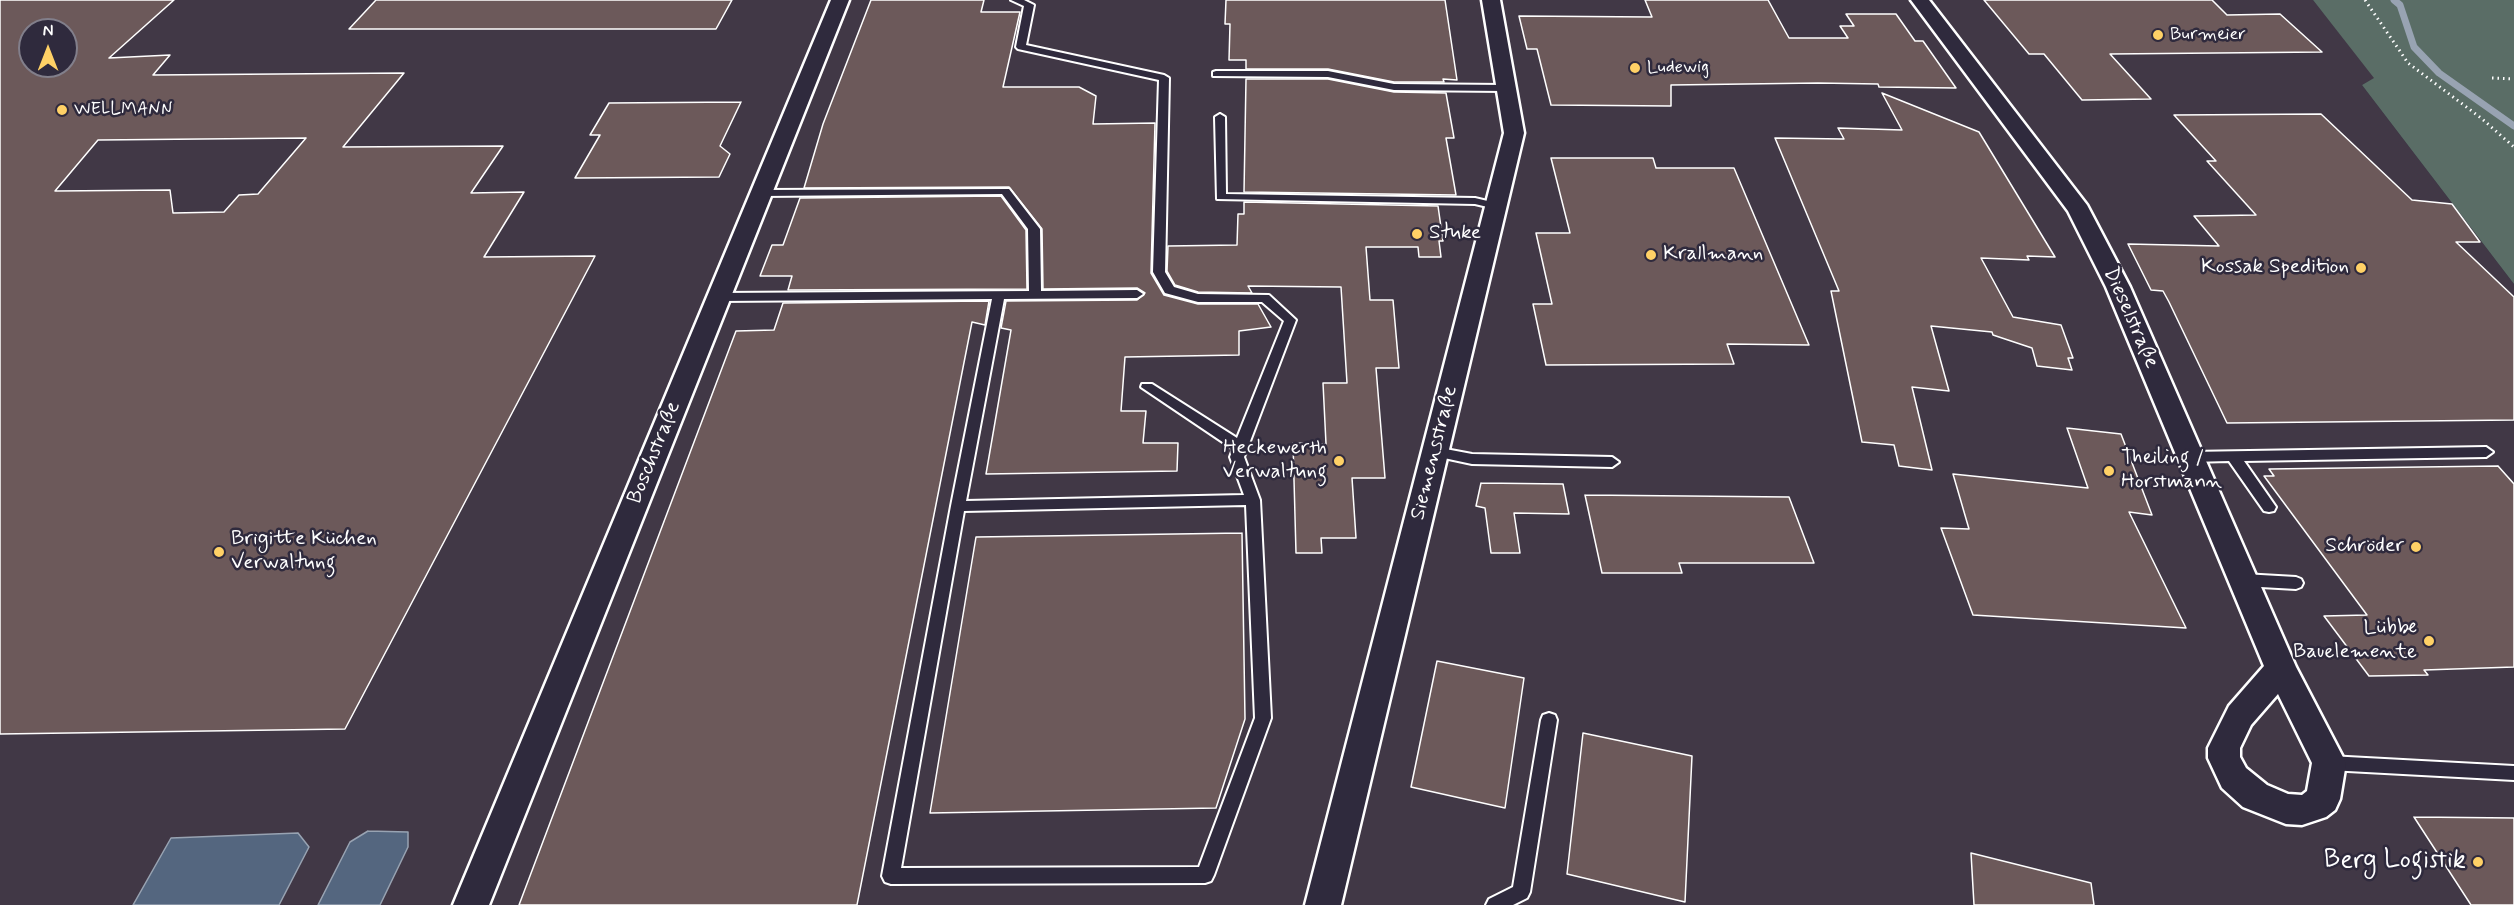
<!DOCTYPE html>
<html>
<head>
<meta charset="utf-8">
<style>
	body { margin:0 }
	#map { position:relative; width:2514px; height:905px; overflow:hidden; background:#2f2a3d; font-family:Mynerve,sans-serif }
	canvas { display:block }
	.north { position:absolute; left:18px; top:18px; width:60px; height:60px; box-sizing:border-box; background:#2f2a3d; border:2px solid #827f8b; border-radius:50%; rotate:0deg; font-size:16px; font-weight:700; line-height:24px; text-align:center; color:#fff }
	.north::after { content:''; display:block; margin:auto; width:21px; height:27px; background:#ffd166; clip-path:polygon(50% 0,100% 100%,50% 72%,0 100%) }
</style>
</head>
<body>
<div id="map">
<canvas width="2514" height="905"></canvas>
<div class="north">N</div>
</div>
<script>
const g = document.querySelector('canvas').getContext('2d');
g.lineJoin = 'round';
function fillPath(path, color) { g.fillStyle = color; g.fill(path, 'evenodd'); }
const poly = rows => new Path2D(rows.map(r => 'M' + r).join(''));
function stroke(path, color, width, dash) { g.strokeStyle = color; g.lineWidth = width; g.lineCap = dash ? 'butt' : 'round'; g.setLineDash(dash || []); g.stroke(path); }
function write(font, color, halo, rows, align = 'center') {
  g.font = font + ' Mynerve,sans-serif'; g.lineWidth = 5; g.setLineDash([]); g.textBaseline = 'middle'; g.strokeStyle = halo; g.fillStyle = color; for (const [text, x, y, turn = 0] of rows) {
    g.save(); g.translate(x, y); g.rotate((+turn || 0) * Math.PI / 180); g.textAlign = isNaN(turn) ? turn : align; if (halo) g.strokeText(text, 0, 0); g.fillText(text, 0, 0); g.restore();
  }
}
fillPath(poly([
	[0,0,2313,0,2375,78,2362,85,2514,284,2514,905,0,905],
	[30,30,66,30,66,66,30,66]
]), '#413846');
fillPath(poly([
	[2313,0,2514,0,2514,284,2362,85,2374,78]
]), '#5a6d66');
const water = poly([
	[368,831,408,832,408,847,380,905,318,905,350,842,368,831],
	[298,833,309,847,279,905,133,905,171,838,298,833]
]);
fillPath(water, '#54667f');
stroke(water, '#98a3b2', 1.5);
stroke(poly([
	[2394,0,2400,5,2414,47,2439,73,2514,126]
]), '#98a3b2', 7);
const building = poly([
	[0,0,174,0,109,58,170,55,153,75,404,73,343,147,503,146,471,193,524,192,484,257,595,256,345,729,0,734,0,0],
	[30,30,66,30,66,66,30,66,30,30],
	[306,138,258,194,239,195,224,212,173,213,170,190,55,191,98,140,306,138],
	[376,0,732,0,716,29,349,29,376,0],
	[871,0,984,0,981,12,1020,12,1003,87,1079,87,1096,96,1093,124,1155,123,1151,273,1164,295,1198,304,1258,304,1271,327,1239,331,1239,355,1125,357,1121,411,1146,411,1143,443,1178,443,1177,471,986,474,1011,330,1001,328,1006,301,1137,300,1145,293,1137,288,1043,289,1042,229,1009,187,804,188,823,124,871,0],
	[1226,0,1445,0,1457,80,1443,79,1444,82,1394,82,1328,69,1246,69,1246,60,1229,60,1230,24,1225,24,1226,0],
	[1645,0,1768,0,1789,38,1848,38,1840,26,1854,26,1846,14,1896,14,1915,41,1923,41,1956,88,1879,87,1878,84,1818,83,1671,85,1671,106,1551,105,1537,49,1527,49,1519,16,1652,17,1645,0],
	[1984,0,2212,0,2227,15,2280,14,2322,52,2110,54,2151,99,2082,100,2044,54,2029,54,1984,0],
	[1246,79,1328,79,1394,92,1446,93,1454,138,1446,138,1456,195,1244,192,1246,79],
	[1882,93,1979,132,2055,257,2027,256,2029,260,1981,258,2013,317,2061,325,2073,358,2068,358,2072,370,2037,366,2032,348,1993,335,1992,332,1931,326,1949,391,1912,387,1932,470,1899,466,1894,445,1862,442,1831,291,1839,291,1775,138,1844,139,1838,128,1902,130,1882,93],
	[741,102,720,146,730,154,719,177,575,178,600,135,590,135,609,103,741,102],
	[2321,114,2412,200,2452,204,2480,242,2456,242,2514,297,2514,420,2227,423,2169,302,2163,291,2151,290,2128,244,2219,246,2194,216,2256,215,2207,161,2216,161,2174,115,2321,114],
	[1551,158,1653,158,1656,168,1734,168,1809,345,1727,344,1734,364,1546,365,1533,304,1552,304,1536,233,1570,233,1551,158],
	[1001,196,1026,230,1027,289,788,290,792,276,760,276,772,245,783,245,800,198,1001,196],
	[1244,202,1438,206,1443,241,1439,241,1441,257,1419,257,1418,247,1366,247,1370,300,1393,300,1399,368,1376,368,1385,478,1352,478,1356,538,1321,538,1322,553,1296,553,1293,443,1326,444,1323,383,1347,383,1341,287,1248,286,1252,293,1198,292,1175,285,1167,271,1168,246,1237,245,1238,214,1244,214,1244,202],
	[989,301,985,325,972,322,857,905,519,905,736,331,774,330,783,303,989,301],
	[2067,428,2121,434,2152,515,2129,512,2186,628,1973,615,1941,528,1969,529,1953,474,2088,488,2067,428],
	[2498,466,2514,484,2514,667,2424,670,2428,675,2369,676,2324,616,2367,615,2264,476,2274,476,2269,469,2498,466],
	[1481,483,1563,484,1569,514,1514,513,1520,553,1491,553,1485,508,1476,506,1481,483],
	[1585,495,1789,497,1814,563,1679,563,1682,573,1602,573,1585,495],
	[1242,533,1245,719,1216,808,930,813,976,537,1242,533],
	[1437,661,1524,678,1505,808,1411,787,1437,661],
	[1583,733,1692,756,1685,902,1567,874,1583,733],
	[2414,817,2514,818,2514,905,2471,905,2414,817],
	[1971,853,2091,883,2094,905,1974,905,1971,853]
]);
fillPath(building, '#6c595a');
stroke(building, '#fff', 1.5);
const lane = poly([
	[1011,0,1024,0,1034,5,1026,45,1164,75,1169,78,1165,272,1174,287,1198,294,1269,295,1296,320,1244,457,1260,500,1271,718,1214,875,1211,881,1205,883,891,884,885,882,882,876,951,506,992,299,719,301,713,297,719,293,1029,291,1028,229,1002,194,761,196,756,193,761,190,1009,189,1040,229,1041,291,1137,290,1143,294,1137,298,1004,299,966,501,1244,495,1230,457,1233,449,1141,387,1142,384,1152,384,1237,438,1284,321,1262,302,1198,302,1165,293,1153,272,1159,80,1018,49,1016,47,1024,6,1011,0],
	[1246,505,1255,718,1199,867,901,868,964,511,1246,505],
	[1216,71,1328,71,1394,84,1505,85,1510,88,1505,91,1394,90,1328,77,1213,76,1213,72,1216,71],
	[1220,114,1225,117,1226,194,1475,198,1500,204,1502,206,1496,209,1475,204,1217,199,1215,117,1220,114],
	[1435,447,1472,454,1612,457,1619,462,1612,467,1472,464,1430,455,1428,452,1430,449,1435,447],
	[2486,447,2493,452,2486,457,2244,461,2276,507,2274,511,2269,512,2264,511,2229,461,2190,462,2183,457,2190,452,2486,447],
	[2243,574,2296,577,2301,579,2303,583,2301,587,2296,589,2243,586,2238,584,2236,580,2238,576,2243,574],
	[1549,713,1555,715,1557,720,1530,892,1527,898,1513,905,1486,905,1489,899,1513,887,1541,720,1543,715,1549,713],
	[2329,756,2514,766,2514,780,2329,770,2323,768,2321,763,2323,758,2329,756]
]);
const street = poly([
	[831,0,849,0,489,905,453,905,831,0],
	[1482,0,1500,0,1524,133,1341,905,1305,905,1504,133,1482,0],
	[1911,0,1929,0,2087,205,2130,287,2296,667,2346,763,2340,799,2335,810,2326,817,2302,825,2286,824,2243,807,2222,788,2208,758,2208,748,2229,706,2264,666,2106,287,2068,211,1911,0],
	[2278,694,2312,763,2307,791,2302,795,2288,794,2267,785,2246,768,2240,757,2240,748,2251,725,2278,694]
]);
stroke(lane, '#fff', 4);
stroke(street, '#fff', 5);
stroke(poly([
	[2365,0,2408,63,2481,118,2514,147],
	[2492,78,2514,79]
]), '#fff', 3, [1.5, 4]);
fillPath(lane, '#2f2a3d');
fillPath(street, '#2f2a3d');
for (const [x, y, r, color] of [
	[2158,35,6,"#ffd166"],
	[1635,68,6,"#ffd166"],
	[62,110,6,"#ffd166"],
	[1417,234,6,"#ffd166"],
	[1651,255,6,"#ffd166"],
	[2361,268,6,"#ffd166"],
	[1339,461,6,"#ffd166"],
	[2109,471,6,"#ffd166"],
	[2416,547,6,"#ffd166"],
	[219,552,6,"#ffd166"],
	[2429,641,6,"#ffd166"],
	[2478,862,6,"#ffd166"]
]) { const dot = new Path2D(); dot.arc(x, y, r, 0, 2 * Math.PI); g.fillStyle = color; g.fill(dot); stroke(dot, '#2f2a3d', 2); }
write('18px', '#fff', '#2f2a3d', [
	["Burmeier",2170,35],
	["Ludewig",1647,68],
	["WELLMANN",74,110]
], 'left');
write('21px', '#fff', '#2f2a3d', [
	["Stuke",1429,234],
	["Krallmann",1663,255],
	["Kossak Spedition",2349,268,"right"],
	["Heckewerth",1327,449,"right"],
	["Verwaltung",1327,473,"right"],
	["Theiling /",2121,459],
	["Horstmann",2121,483],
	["Brigitte Küchen",231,540],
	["Verwaltung",231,564],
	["Schröder",2404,547,"right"],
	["Lübbe",2417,629,"right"],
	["Bauelemente",2417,653,"right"]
], 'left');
write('21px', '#fff', '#2f2a3d', [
	["Dieselstraße",2130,318,66],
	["Boschstraße",655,453,-68],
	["Siemensstraße",1435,453,-76]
]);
write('26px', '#fff', '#2f2a3d', [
	["Berg Logistik",2466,862]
], 'right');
</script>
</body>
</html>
